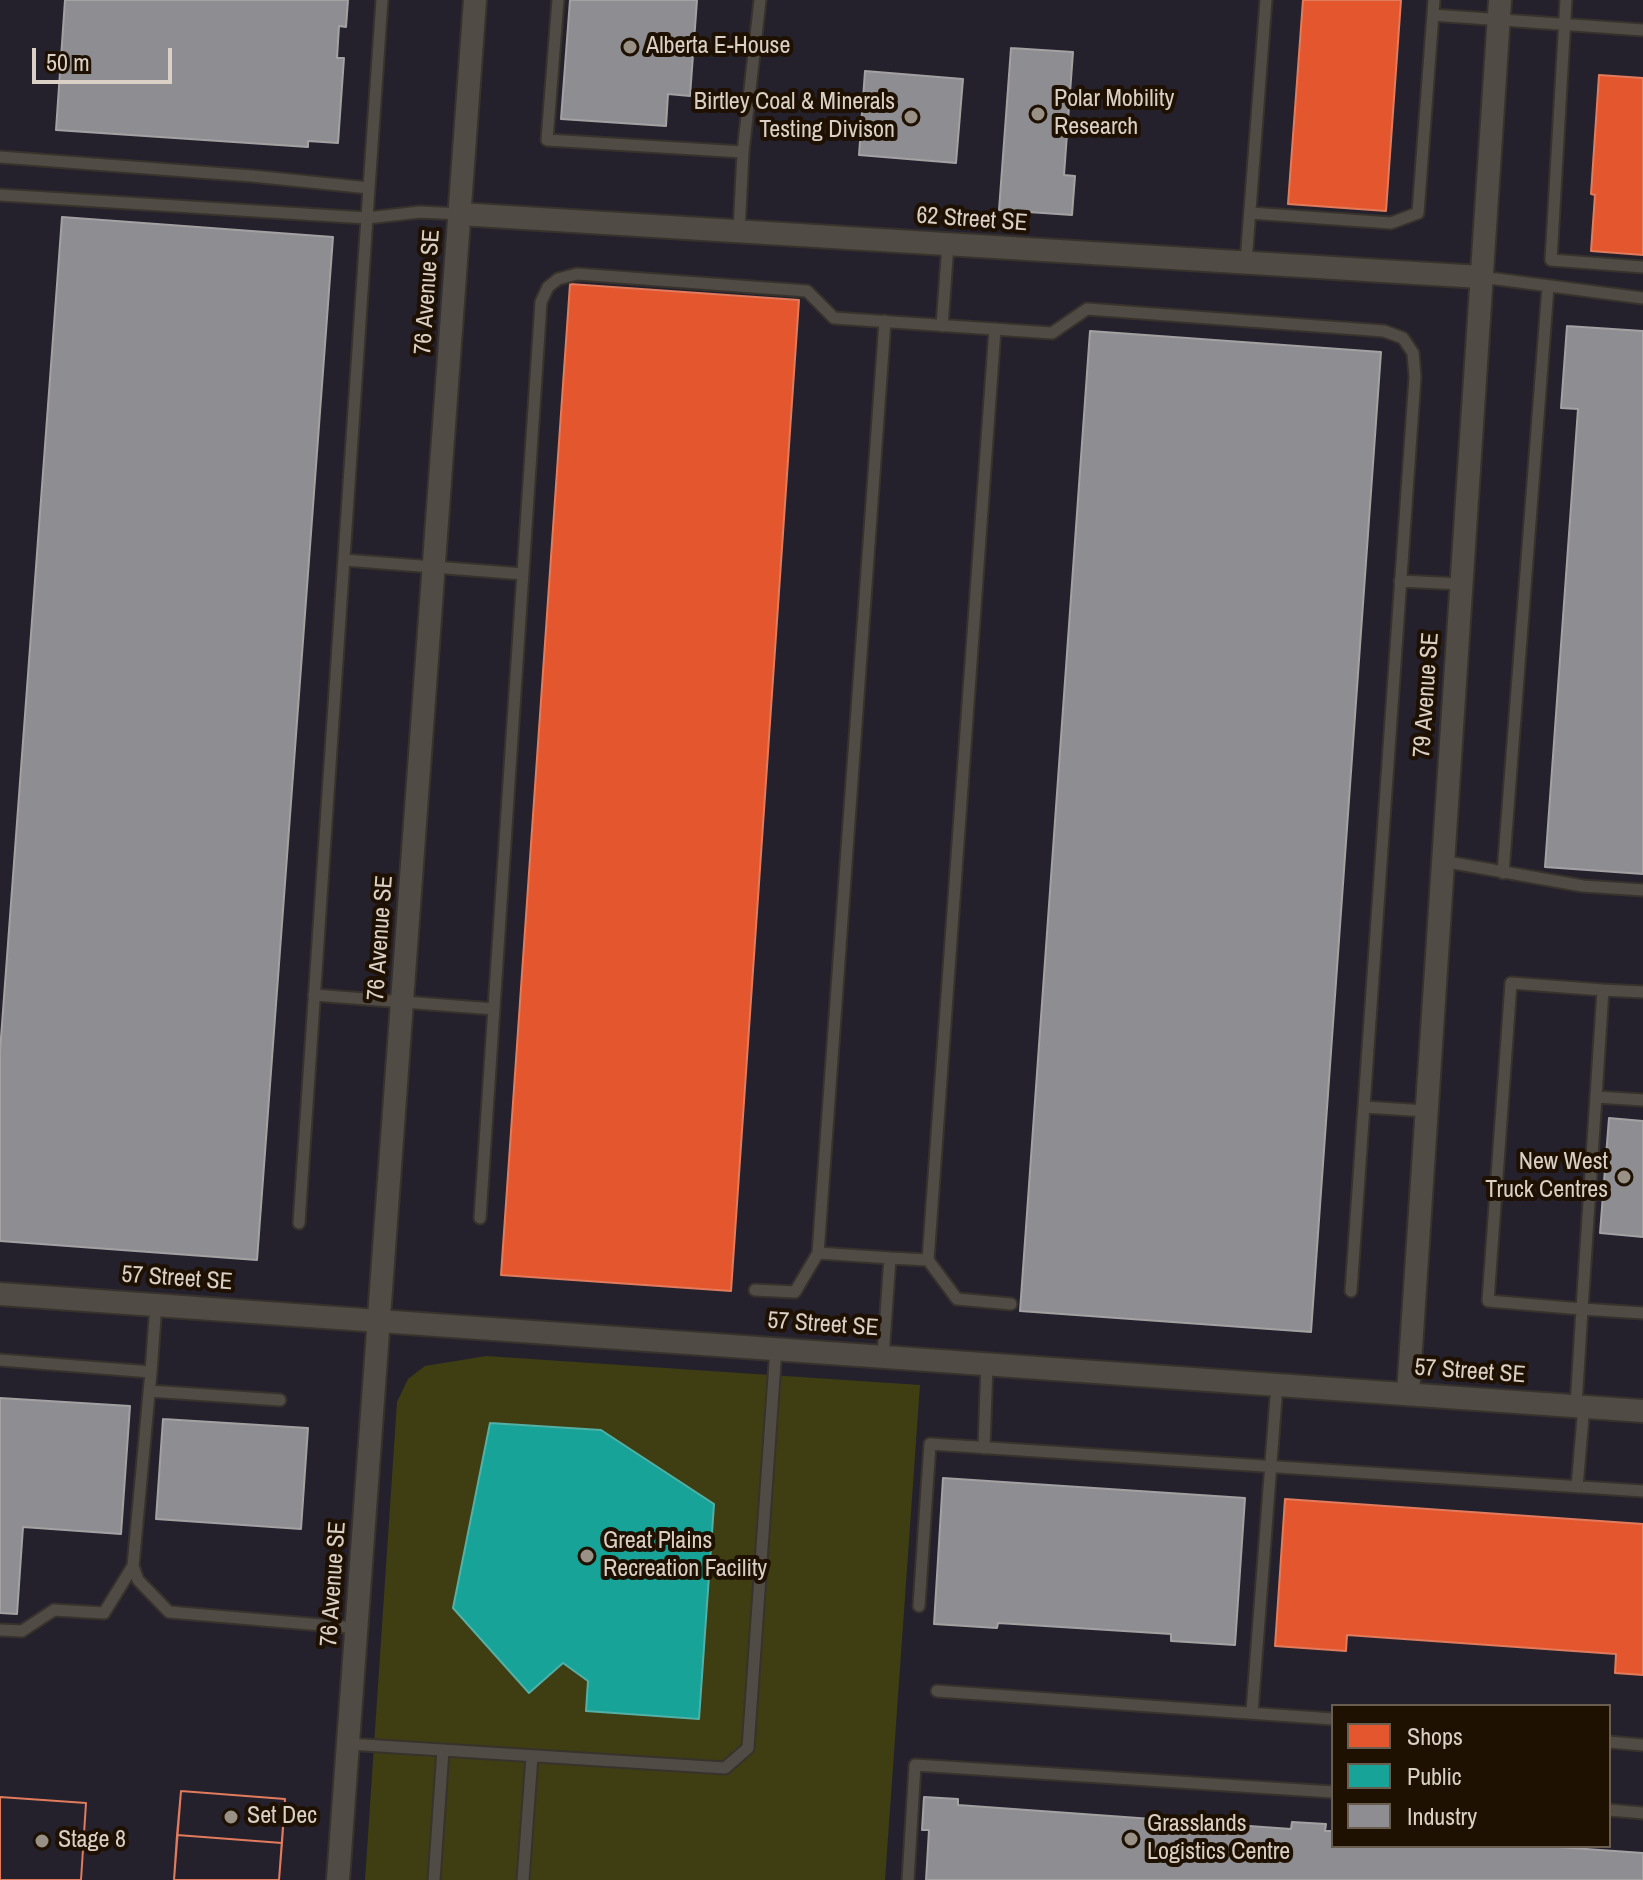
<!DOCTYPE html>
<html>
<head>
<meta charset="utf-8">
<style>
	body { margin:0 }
	#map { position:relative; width:1643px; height:1880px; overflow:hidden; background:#21190f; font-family:"Archivo Narrow",sans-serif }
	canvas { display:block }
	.legend { position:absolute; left:1331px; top:1704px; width:280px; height:144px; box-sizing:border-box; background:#1e1102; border:2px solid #695d50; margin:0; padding:10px 14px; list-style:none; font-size:24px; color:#dad0c6 }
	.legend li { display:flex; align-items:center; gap:16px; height:40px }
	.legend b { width:40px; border:2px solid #695d50 }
	.scale { position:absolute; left:32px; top:48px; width:140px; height:36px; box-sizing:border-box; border:4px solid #dad0c6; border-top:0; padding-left:10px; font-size:24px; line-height:28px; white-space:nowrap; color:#dad0c6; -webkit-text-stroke:6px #1e1102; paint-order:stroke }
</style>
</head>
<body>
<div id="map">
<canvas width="1643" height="1880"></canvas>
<ul class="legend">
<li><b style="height:22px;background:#e4572e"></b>Shops</li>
<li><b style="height:22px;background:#17a398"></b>Public</li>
<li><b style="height:22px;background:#8d8d92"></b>Industry</li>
</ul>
<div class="scale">50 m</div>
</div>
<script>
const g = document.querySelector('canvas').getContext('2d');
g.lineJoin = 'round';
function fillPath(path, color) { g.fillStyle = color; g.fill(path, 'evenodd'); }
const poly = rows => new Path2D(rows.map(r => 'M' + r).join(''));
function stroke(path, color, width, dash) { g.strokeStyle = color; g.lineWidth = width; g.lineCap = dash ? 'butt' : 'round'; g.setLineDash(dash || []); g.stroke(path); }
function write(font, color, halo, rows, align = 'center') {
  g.font = font + ' "Archivo Narrow",sans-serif'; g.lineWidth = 8; g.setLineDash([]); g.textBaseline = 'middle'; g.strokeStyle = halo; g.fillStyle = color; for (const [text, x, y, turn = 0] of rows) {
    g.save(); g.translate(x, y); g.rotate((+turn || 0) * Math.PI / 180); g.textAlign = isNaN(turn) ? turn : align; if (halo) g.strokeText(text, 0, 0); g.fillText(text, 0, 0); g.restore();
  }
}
fillPath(poly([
	[0,0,1643,0,1643,1880,0,1880],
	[1333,1706,1609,1706,1609,1846,1333,1846]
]), '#24212d');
fillPath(poly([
	[486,1356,920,1385,885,1880,365,1880,397,1402,408,1379,425,1366]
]), '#3e3e12');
const shops = poly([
	[1303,0,1401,0,1386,211,1288,204,1303,0],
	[1599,75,1643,78,1643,255,1591,251,1595,195,1591,194,1599,75],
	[570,284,799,300,731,1291,501,1275,570,284],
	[1285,1499,1643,1524,1643,1675,1615,1673,1616,1654,1347,1635,1346,1651,1275,1646,1285,1499],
	[181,1791,285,1799,279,1880,174,1880,181,1791],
	[181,1791,285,1799,282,1843,177,1835,181,1791],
	[0,1797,86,1803,81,1880,0,1880,0,1797],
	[0,1797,86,1803,81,1880,0,1880,0,1797],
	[177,1835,282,1843,279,1880,174,1880,177,1835]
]);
fillPath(shops, '#e4572e');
stroke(shops, '#e17b5c', 2);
const public = poly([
	[490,1423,601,1430,714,1504,699,1719,586,1711,588,1681,563,1663,529,1693,453,1608,490,1423]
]);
fillPath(public, '#17a398');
stroke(public, '#52b0a6', 2);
const industry = poly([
	[65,0,348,0,346,27,339,26,337,58,344,58,338,143,308,141,308,147,56,130,65,0],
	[570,0,697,0,690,96,668,94,666,126,561,119,570,0],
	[1011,48,1073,52,1064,175,1075,176,1072,215,999,210,1011,48],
	[865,71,963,79,956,163,859,155,865,71],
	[62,217,333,237,257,1260,0,1241,0,1051,62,217],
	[1567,326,1643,331,1643,874,1545,867,1578,409,1561,408,1567,326],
	[1090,331,1381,352,1311,1332,1020,1311,1090,331],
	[1609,1118,1643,1121,1643,1237,1600,1233,1609,1118],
	[0,1398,130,1406,121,1534,23,1527,17,1614,0,1613,0,1398],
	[163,1419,308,1428,301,1529,156,1519,163,1419],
	[943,1478,1245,1498,1235,1645,1171,1641,1171,1634,998,1623,997,1628,934,1624,943,1478],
	[924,1797,958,1799,958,1805,1291,1829,1292,1822,1326,1824,1325,1831,1333,1831,1333,1846,1544,1846,1643,1853,1643,1880,926,1880,929,1830,922,1830,924,1797]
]);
fillPath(industry, '#8d8d92');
stroke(industry, '#a4a1a2', 2);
const service = poly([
	[558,0,547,140,743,152,739,231],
	[1566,0,1551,260,1643,267],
	[1433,15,1643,30],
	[743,152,760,0],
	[0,157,252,176,369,188,382,0],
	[0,195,367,218,420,212,459,214],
	[1250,213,1391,223,1418,213,1434,0],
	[1246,262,1266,0],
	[1481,277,1643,298],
	[885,321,818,1253,890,1258,928,1260,995,329],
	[942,326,948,244],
	[344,560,523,574],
	[1400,581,1461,584],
	[1442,861,1583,886,1643,890],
	[1503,873,1548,287],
	[1511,983,1603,990,1582,1309,1488,1301,1511,983],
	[1603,990,1643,992],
	[314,995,494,1009],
	[1596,1097,1643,1100],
	[1364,1107,1426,1111],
	[480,1218,541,302,548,287,558,279,577,274,807,291,834,318,1052,333,1087,309,1384,331,1403,338,1413,353,1415,377,1351,1291],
	[299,1223,369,188],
	[928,1260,957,1299,1011,1304],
	[755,1290,795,1292,818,1253],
	[883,1356,890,1258],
	[0,1360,151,1372,156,1304],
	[151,1372,133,1566,138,1580,169,1612,357,1628],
	[149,1391,280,1400],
	[1576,1406,1582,1309,1643,1313],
	[984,1448,987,1363],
	[1577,1487,1584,1406],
	[919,1606,930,1444,1643,1491],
	[0,1630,22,1631,54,1610,104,1613,133,1566],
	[937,1691,1333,1719],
	[1252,1712,1277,1384],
	[1609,1742,1643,1745],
	[348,1744,725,1768,748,1748,776,1348],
	[1609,1810,1643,1813],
	[434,1880,443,1750],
	[523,1880,532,1756],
	[908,1880,915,1765,1333,1792]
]);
const minor = poly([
	[459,214,1480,277],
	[0,1294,1643,1411],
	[1408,1394,1500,0],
	[338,1880,475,0]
]);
stroke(service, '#38322c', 15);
stroke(minor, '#38322c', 26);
stroke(service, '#514b45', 11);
stroke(minor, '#514b45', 22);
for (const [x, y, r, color] of [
	[630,47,8,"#999086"],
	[1038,114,8,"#999086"],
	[911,117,8,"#999086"],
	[1624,1177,8,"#999086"],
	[587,1556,8,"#999086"],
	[231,1817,8,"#999086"],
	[1131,1839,8,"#999086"],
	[42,1841,8,"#999086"]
]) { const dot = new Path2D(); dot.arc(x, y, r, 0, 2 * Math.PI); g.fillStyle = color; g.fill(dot); stroke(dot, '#1e1102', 3); }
write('24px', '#dad0c6', '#1e1102', [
	["Alberta E-House",646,47],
	["Polar Mobility",1054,100],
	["Research",1054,128],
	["Birtley Coal & Minerals",895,103,"right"],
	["Testing Divison",895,131,"right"],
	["New West",1608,1163,"right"],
	["Truck Centres",1608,1191,"right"],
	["Great Plains",603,1542],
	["Recreation Facility",603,1570],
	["Set Dec",247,1817],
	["Grasslands",1147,1825],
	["Logistics Centre",1147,1853],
	["Stage 8",58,1841]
], 'left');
write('24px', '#dad0c6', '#1e1102', [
	["62 Street SE",972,220,4],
	["76 Avenue SE",428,292,-86],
	["79 Avenue SE",1427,695,-86],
	["76 Avenue SE",381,938,-86],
	["57 Street SE",177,1279,4],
	["57 Street SE",823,1325,4],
	["57 Street SE",1470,1372,4],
	["76 Avenue SE",334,1584,-86]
]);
</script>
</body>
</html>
